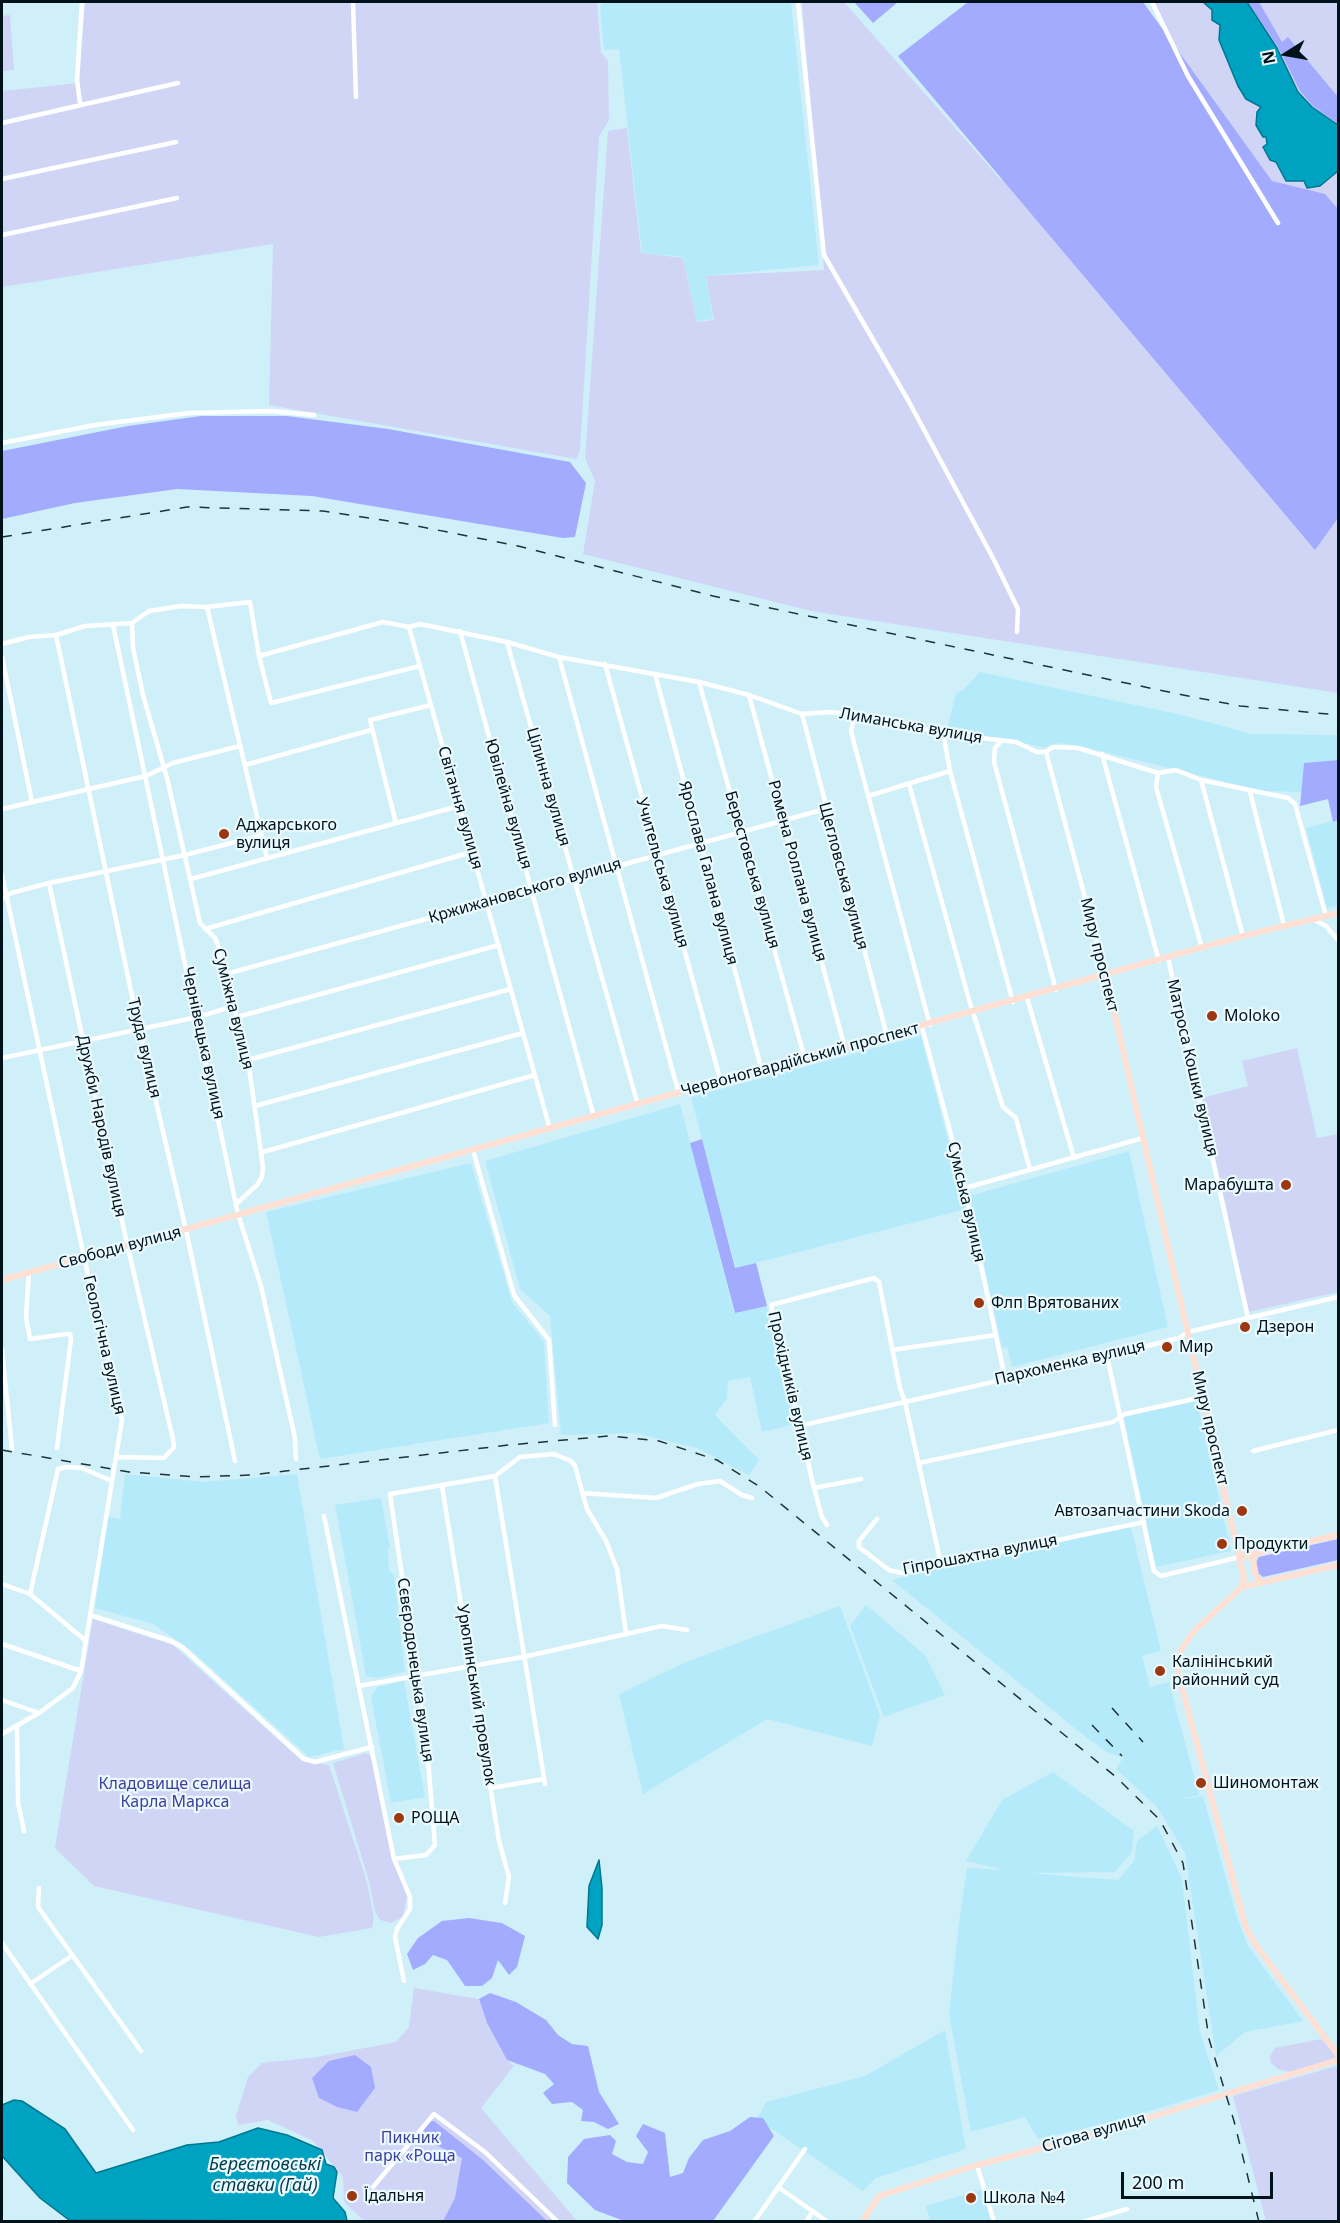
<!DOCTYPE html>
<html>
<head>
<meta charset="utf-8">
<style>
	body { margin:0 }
	#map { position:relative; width:1340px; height:2223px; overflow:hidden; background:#d0f0f9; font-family:"Noto Sans",sans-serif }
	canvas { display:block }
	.frame { position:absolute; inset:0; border:3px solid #00131a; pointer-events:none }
	.north { position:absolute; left:1256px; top:24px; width:60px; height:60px; -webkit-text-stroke:4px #eafaff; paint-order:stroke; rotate:259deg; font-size:16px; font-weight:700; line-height:24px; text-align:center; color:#00131a }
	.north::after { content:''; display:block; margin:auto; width:21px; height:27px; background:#00131a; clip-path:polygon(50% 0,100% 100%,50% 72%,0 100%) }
	.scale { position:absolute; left:1121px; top:2172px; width:152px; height:27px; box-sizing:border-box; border:3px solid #00131a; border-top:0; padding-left:8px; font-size:18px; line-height:21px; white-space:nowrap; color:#00131a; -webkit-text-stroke:4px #eafaff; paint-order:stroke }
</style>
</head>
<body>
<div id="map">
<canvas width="1340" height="2223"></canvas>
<div class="frame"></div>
<div class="north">N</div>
<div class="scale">200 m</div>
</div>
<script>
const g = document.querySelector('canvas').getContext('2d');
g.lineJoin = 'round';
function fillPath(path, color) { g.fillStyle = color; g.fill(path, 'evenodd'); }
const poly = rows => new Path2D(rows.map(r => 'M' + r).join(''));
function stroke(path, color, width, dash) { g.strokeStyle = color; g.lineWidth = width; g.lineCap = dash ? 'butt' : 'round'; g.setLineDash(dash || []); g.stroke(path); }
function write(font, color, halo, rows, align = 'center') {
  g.font = font + ' "Noto Sans",sans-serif'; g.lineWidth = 4.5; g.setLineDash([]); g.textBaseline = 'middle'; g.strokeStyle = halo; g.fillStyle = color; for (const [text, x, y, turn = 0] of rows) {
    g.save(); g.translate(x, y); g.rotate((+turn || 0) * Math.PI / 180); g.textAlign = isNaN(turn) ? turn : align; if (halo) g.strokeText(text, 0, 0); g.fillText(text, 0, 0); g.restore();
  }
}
fillPath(poly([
	[602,2,791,2,819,265,706,276,713,319,697,321,683,257,642,253,619,49,604,50,600,6],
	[980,672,1182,715,1252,734,1338,735,1338,760,1304,763,1302,792,1262,791,1088,748,1061,743,1043,747,947,729,956,693,963,690],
	[1338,820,1338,906,1327,908,1306,828],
	[921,1036,966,1209,736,1268,691,1097],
	[680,1104,734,1313,767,1306,795,1424,762,1432,750,1377,728,1381,727,1398,715,1415,759,1460,749,1475,697,1448,634,1433,561,1435,550,1316,520,1289,485,1161],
	[1129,1151,1168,1327,1012,1367,1007,1347,1002,1348,969,1196],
	[471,1163,512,1302,544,1342,549,1423,320,1459,266,1212],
	[1197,1401,1231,1551,1156,1567,1124,1417],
	[125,1474,204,1482,297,1474,344,1749,309,1757,192,1651,153,1624,95,1608,108,1517,120,1519],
	[381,1498,390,1547,388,1548,389,1570,394,1575,405,1672,377,1678,366,1676,335,1505],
	[1131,1527,1161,1651,1142,1656,1150,1687,1169,1682,1199,1795,1177,1800,1203,1796,1236,1914,1248,1946,1303,2021,1245,2032,1216,2056,1185,1853,1157,1807,1116,1769,1123,1758,1105,1751,1087,1738,892,1580,963,1561],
	[866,1605,925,1655,945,1695,884,1717,850,1626],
	[840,1606,880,1715,872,1746,767,1719,643,1794,619,1694,688,1661],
	[404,1681,425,1797,391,1803,371,1697,377,1687],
	[1053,1772,1134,1831,1132,1852,1115,1872,1029,1873,1118,1880,1134,1861,1137,1841,1157,1826,1182,1879,1200,2032,1219,2090,1116,2121,1038,2139,1025,2117,971,2132,949,2015,958,1930,967,1868,1004,1870,966,1861,1002,1800],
	[945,2030,966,2149,876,2178,863,2191,757,2119,766,2102,865,2076],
	[984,2189,994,2221,930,2221,926,2206]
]), '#b5eafa');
fillPath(poly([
	[85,2,597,2,601,52,608,61,609,120,599,137,580,451,576,459,269,405,273,244,2,287,2,91,79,83],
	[802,2,844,2,1001,180,1168,32,1155,2,1338,2,1338,693,811,611,583,554,595,481,585,458,608,131,627,128,641,253,683,258,697,322,714,320,706,276,824,270],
	[10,15,14,70,2,71,2,16],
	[1297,1048,1317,1138,1338,1134,1338,1292,1249,1312,1202,1098,1248,1086,1242,1061],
	[93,1619,173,1645,302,1761,329,1765,367,1882,374,1918,372,1928,319,1937,94,1886,55,1848],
	[366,1753,371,1756,392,1859,407,1896,403,1917,391,1923,380,1920,375,1912,369,1881,333,1763],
	[414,1988,479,1999,487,2023,507,2060,514,2066,481,2108,577,2221,364,2221,344,2202,343,2177,313,2141,268,2120,238,2125,236,2116,248,2077,262,2063,317,2057,396,2042,409,2027],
	[1321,2039,1336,2055,1334,2061,1294,2073,1278,2069,1271,2063,1270,2056,1275,2048],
	[1336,2066,1338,2069,1338,2221,1266,2221,1233,2096]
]), '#d0d5f6');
fillPath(poly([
	[854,2,898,2,873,23],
	[968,2,1143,2,1272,181,1325,194,1338,209,1338,518,1315,550,898,56],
	[1248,2,1259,2,1282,42,1288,37,1338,97,1338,124,1313,106,1300,91,1278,47],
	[201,416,287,416,388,429,570,462,586,483,575,537,563,538,312,496,177,489,75,503,2,519,2,451,128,426],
	[1338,760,1338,820,1333,822,1328,799,1300,806,1304,763],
	[702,1139,735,1268,756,1263,767,1306,735,1313,690,1143],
	[1338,1539,1338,1560,1263,1577,1259,1574,1256,1562,1259,1557],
	[469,1918,502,1923,525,1936,517,1967,509,1975,498,1960,492,1978,482,1986,465,1986,447,1960,433,1955,425,1964,413,1970,407,1954,418,1938,442,1921],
	[490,1993,516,2002,546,2020,558,2035,572,2044,588,2046,599,2092,619,2124,608,2129,594,2122,581,2121,583,2110,572,2102,552,2104,543,2093,554,2084,545,2074,507,2060,487,2023,479,1999],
	[355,2055,371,2067,375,2088,357,2112,337,2107,319,2098,312,2078,329,2061],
	[750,2117,763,2118,774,2136,713,2221,624,2221,595,2210,567,2183,568,2157,584,2139,610,2135,616,2141,612,2154,627,2162,643,2164,648,2152,636,2136,643,2124,665,2133,670,2177,683,2173,689,2158,703,2140,730,2131],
	[429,2121,434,2121,483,2160,547,2221,443,2221,455,2198,462,2158,430,2142,432,2138,423,2131]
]), '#a3abff');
const water = poly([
	[1203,2,1247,2,1277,48,1298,92,1312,107,1338,125,1338,171,1320,186,1307,188,1304,181,1286,181,1276,162,1270,160,1263,147,1267,144,1266,137,1263,137,1256,125,1257,112,1261,107,1246,99,1238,86,1219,40,1220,25,1212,20,1212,10,1203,2],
	[599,1860,602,1888,602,1925,598,1939,587,1927,589,1886,599,1860],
	[14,2100,22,2101,65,2129,96,2173,187,2145,219,2142,258,2128,287,2135,322,2150,326,2164,334,2167,337,2172,333,2198,345,2212,347,2221,69,2220,40,2198,2,2156,2,2105,14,2100]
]);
fillPath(water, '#00a2c2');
stroke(water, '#007790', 1.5);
stroke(poly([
	[353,2,356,97],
	[798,2,824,255,908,400,994,560,1018,609,1017,632],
	[1152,2,1188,76,1278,223],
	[80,103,77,80,82,2],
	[2,123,178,83],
	[2,179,176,142],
	[2,235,177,198],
	[2,443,95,425,189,413,271,411,314,415],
	[207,607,267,858],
	[132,623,133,648,143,695,167,778,200,923,215,938,218,945,248,1060,263,1167,262,1177,257,1185,237,1203],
	[113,625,238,1214,261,1286,295,1438,296,1459],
	[409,627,550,1129],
	[460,631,594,1117],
	[56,635,139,1029,186,1230,235,1461],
	[507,642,638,1105],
	[2,644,29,637,56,635,85,626,132,623,149,611,181,606,207,607,250,602,259,656,271,703,420,666],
	[259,656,383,622,409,627,420,624,507,642,559,657,699,682,749,695,802,714,830,712,855,715,955,735,1016,742,1037,752,1046,752,1053,747,1078,748,1158,773,1176,770,1201,780,1288,798,1295,804,1326,916],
	[2,657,32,802],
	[559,657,679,1094],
	[605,664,721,1082],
	[655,674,762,1071],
	[699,682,805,1059],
	[749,695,845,1048],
	[802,714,887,1036],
	[855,715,851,730,854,743,930,1025],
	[943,732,950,771,1013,1002],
	[1001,741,995,748,994,762,1056,990],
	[1046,752,1106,976],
	[1102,754,1159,961],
	[245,765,371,730],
	[1158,773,1156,787,1202,948],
	[1201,780,1243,936],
	[909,784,970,1003,1003,1107,1016,1118,1030,1170],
	[1250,792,1284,925],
	[868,796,950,771],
	[2,809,146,776,173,763,240,746],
	[396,823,370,720,431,705],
	[2,875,84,1257,122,1420,81,1671,73,1688,39,1713,2,1734],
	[191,879,459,806],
	[49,883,127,1244,173,1439,174,1447,164,1458,117,1457],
	[2,899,11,893,49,883,185,855,262,835],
	[1313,919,1326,926,1338,940],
	[205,929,472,852],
	[1168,958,1248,1318],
	[226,974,825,809],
	[1027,998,1074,1158],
	[237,1017,499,945],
	[922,1027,962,1176,1005,1378],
	[2,1058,198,1017,234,1006],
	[248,1060,511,989],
	[255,1106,523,1033],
	[473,1150,514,1295,549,1340,555,1425],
	[263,1152,535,1075],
	[965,1188,1143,1138],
	[29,1272,26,1317,30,1339,66,1334,70,1334,71,1339,57,1448],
	[2,1350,12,1449],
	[892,1350,996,1335],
	[1107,1356,1154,1571,1161,1576,1240,1557],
	[799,1426,1107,1356,1179,1338,1188,1332,1338,1297],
	[1253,1451,1338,1430],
	[919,1463,1113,1422,1125,1414,1203,1397],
	[495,1476,545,1784],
	[861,1479,814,1488,771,1305,874,1278,879,1282,900,1388,905,1402,941,1564],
	[442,1486,499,1841,509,1877,505,1903],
	[814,1488,822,1517,827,1525],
	[582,1493,656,1498,698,1484,720,1481,742,1495,752,1498],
	[324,1516,394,1859,410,1897,410,1909,397,1929,395,1937,404,1981],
	[877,1519,859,1541,859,1547,889,1570,902,1573,1144,1522],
	[2,1584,30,1594,86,1641],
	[30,1594,58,1469,67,1467,82,1468,112,1481],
	[90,1615,171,1641,182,1647,304,1759,315,1762,372,1747],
	[2,1644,81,1671],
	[359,1686,523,1657,662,1626,687,1630],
	[2,1700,39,1713],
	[17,1726,18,1803,24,1831],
	[491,1788,544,1779],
	[394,1859,426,1855,435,1845,427,1747,390,1494,495,1476,520,1457,554,1454,571,1461,575,1466,587,1509,606,1541,617,1569,626,1633],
	[39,1888,38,1907,141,2051],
	[2,1943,133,2130],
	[30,1984,73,1955],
	[977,2165,994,2222],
	[373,2187,434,2114,485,2152,558,2222],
	[778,2187,828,2222],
	[754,2222,805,2149],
	[806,2222,813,2211],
	[1083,2222,1127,2209]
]), '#fff', 4.5);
stroke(poly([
	[1106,976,1244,1578,1242,1587,1195,1630,1184,1645,1179,1654,1179,1676,1246,1928,1255,1944,1338,2055],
	[2,1280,1243,936,1338,913],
	[1256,1554,1253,1558,1255,1574,1262,1583],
	[1240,1557,1338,1535],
	[1242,1587,1338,1565],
	[862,2222,879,2196,977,2165,1092,2135,1338,2060]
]), '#fedfd4', 6);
stroke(poly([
	[2,537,187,507,323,511,402,523,518,546,713,596,1183,695,1240,706,1338,715],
	[2,1450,129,1472,195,1477,251,1475,509,1445,609,1436,659,1441,717,1460,760,1487,1116,1777,1160,1820,1183,1863,1209,2039,1234,2121,1259,2222],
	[1112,1708,1143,1742],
	[1092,1725,1122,1756]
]), '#1d3239', 1.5, [10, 10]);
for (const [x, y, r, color] of [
	[224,834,6,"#9d370f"],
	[1212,1016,6,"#9d370f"],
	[1286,1185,6,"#9d370f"],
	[979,1303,6,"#9d370f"],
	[1245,1327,6,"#9d370f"],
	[1167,1347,6,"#9d370f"],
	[1242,1511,6,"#9d370f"],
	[1222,1544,6,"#9d370f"],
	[1160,1671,6,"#9d370f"],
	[1201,1783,6,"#9d370f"],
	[399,1818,6,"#9d370f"],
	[352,2196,6,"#9d370f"],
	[971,2198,6,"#9d370f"]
]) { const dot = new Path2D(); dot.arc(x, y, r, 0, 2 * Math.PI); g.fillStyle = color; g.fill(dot); stroke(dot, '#eafaff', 2); }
write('16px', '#00131a', '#eafaff', [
	["Лиманська вулиця",911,726,10],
	["Цілинна вулиця",548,787,74],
	["Ювілейна вулиця",508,804,74],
	["Світання вулиця",460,808,74],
	["Берестовська вулиця",752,870,74],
	["Ромена Роллана вулиця",797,871,75],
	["Учительська вулиця",662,873,74],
	["Ярослава Галана вулиця",708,873,75],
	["Щегловська вулиця",843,876,75],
	["Кржижановського вулиця",525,891,-16],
	["Миру проспект",1099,955,76],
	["Суміжна вулиця",233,1009,76],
	["Чернівецька вулиця",203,1043,78],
	["Труда вулиця",144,1048,77],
	["Червоногвардійський проспект",800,1060,-15],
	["Матроса Кошки вулиця",1192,1068,77],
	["Дружби Народів вулиця",101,1126,78],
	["Сумська вулиця",966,1202,77],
	["Свободи вулиця",120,1248,-15],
	["Геологічна вулиця",104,1345,77],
	["Пархоменка вулиця",1070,1363,-13],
	["Прохідників вулиця",790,1386,77],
	["Миру проспект",1210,1428,77],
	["Гіпрошахтна вулиця",980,1555,-11],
	["Сєвєродонецька вулиця",415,1670,82],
	["Урюпинський провулок",476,1695,81],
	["Сігова вулиця",1094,2133,-16]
]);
write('16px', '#00131a', '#eafaff', [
	["Аджарського",236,825],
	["вулиця",236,843],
	["Moloko",1224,1016],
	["Марабушта",1274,1185,"right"],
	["Флп Врятованих",991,1303],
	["Дзерон",1257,1327],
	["Мир",1179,1347],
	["Автозапчастини Skoda",1230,1511,"right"],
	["Продукти",1234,1544],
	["Калінінський",1172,1662],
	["районний суд",1172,1680],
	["Шиномонтаж",1213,1783],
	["РОЩА",411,1818],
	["Їдальня",364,2196],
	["Школа №4",983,2198]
], 'left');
write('16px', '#403e9d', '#eafaff', [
	["Кладовище селища",175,1784],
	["Карла Маркса",175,1802],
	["Пикник",410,2138],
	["парк «Роща",410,2156]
]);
write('italic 18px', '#003c4a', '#eafaff', [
	["Берестовські",265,2165],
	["ставки (Гай)",265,2186]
]);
</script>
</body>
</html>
